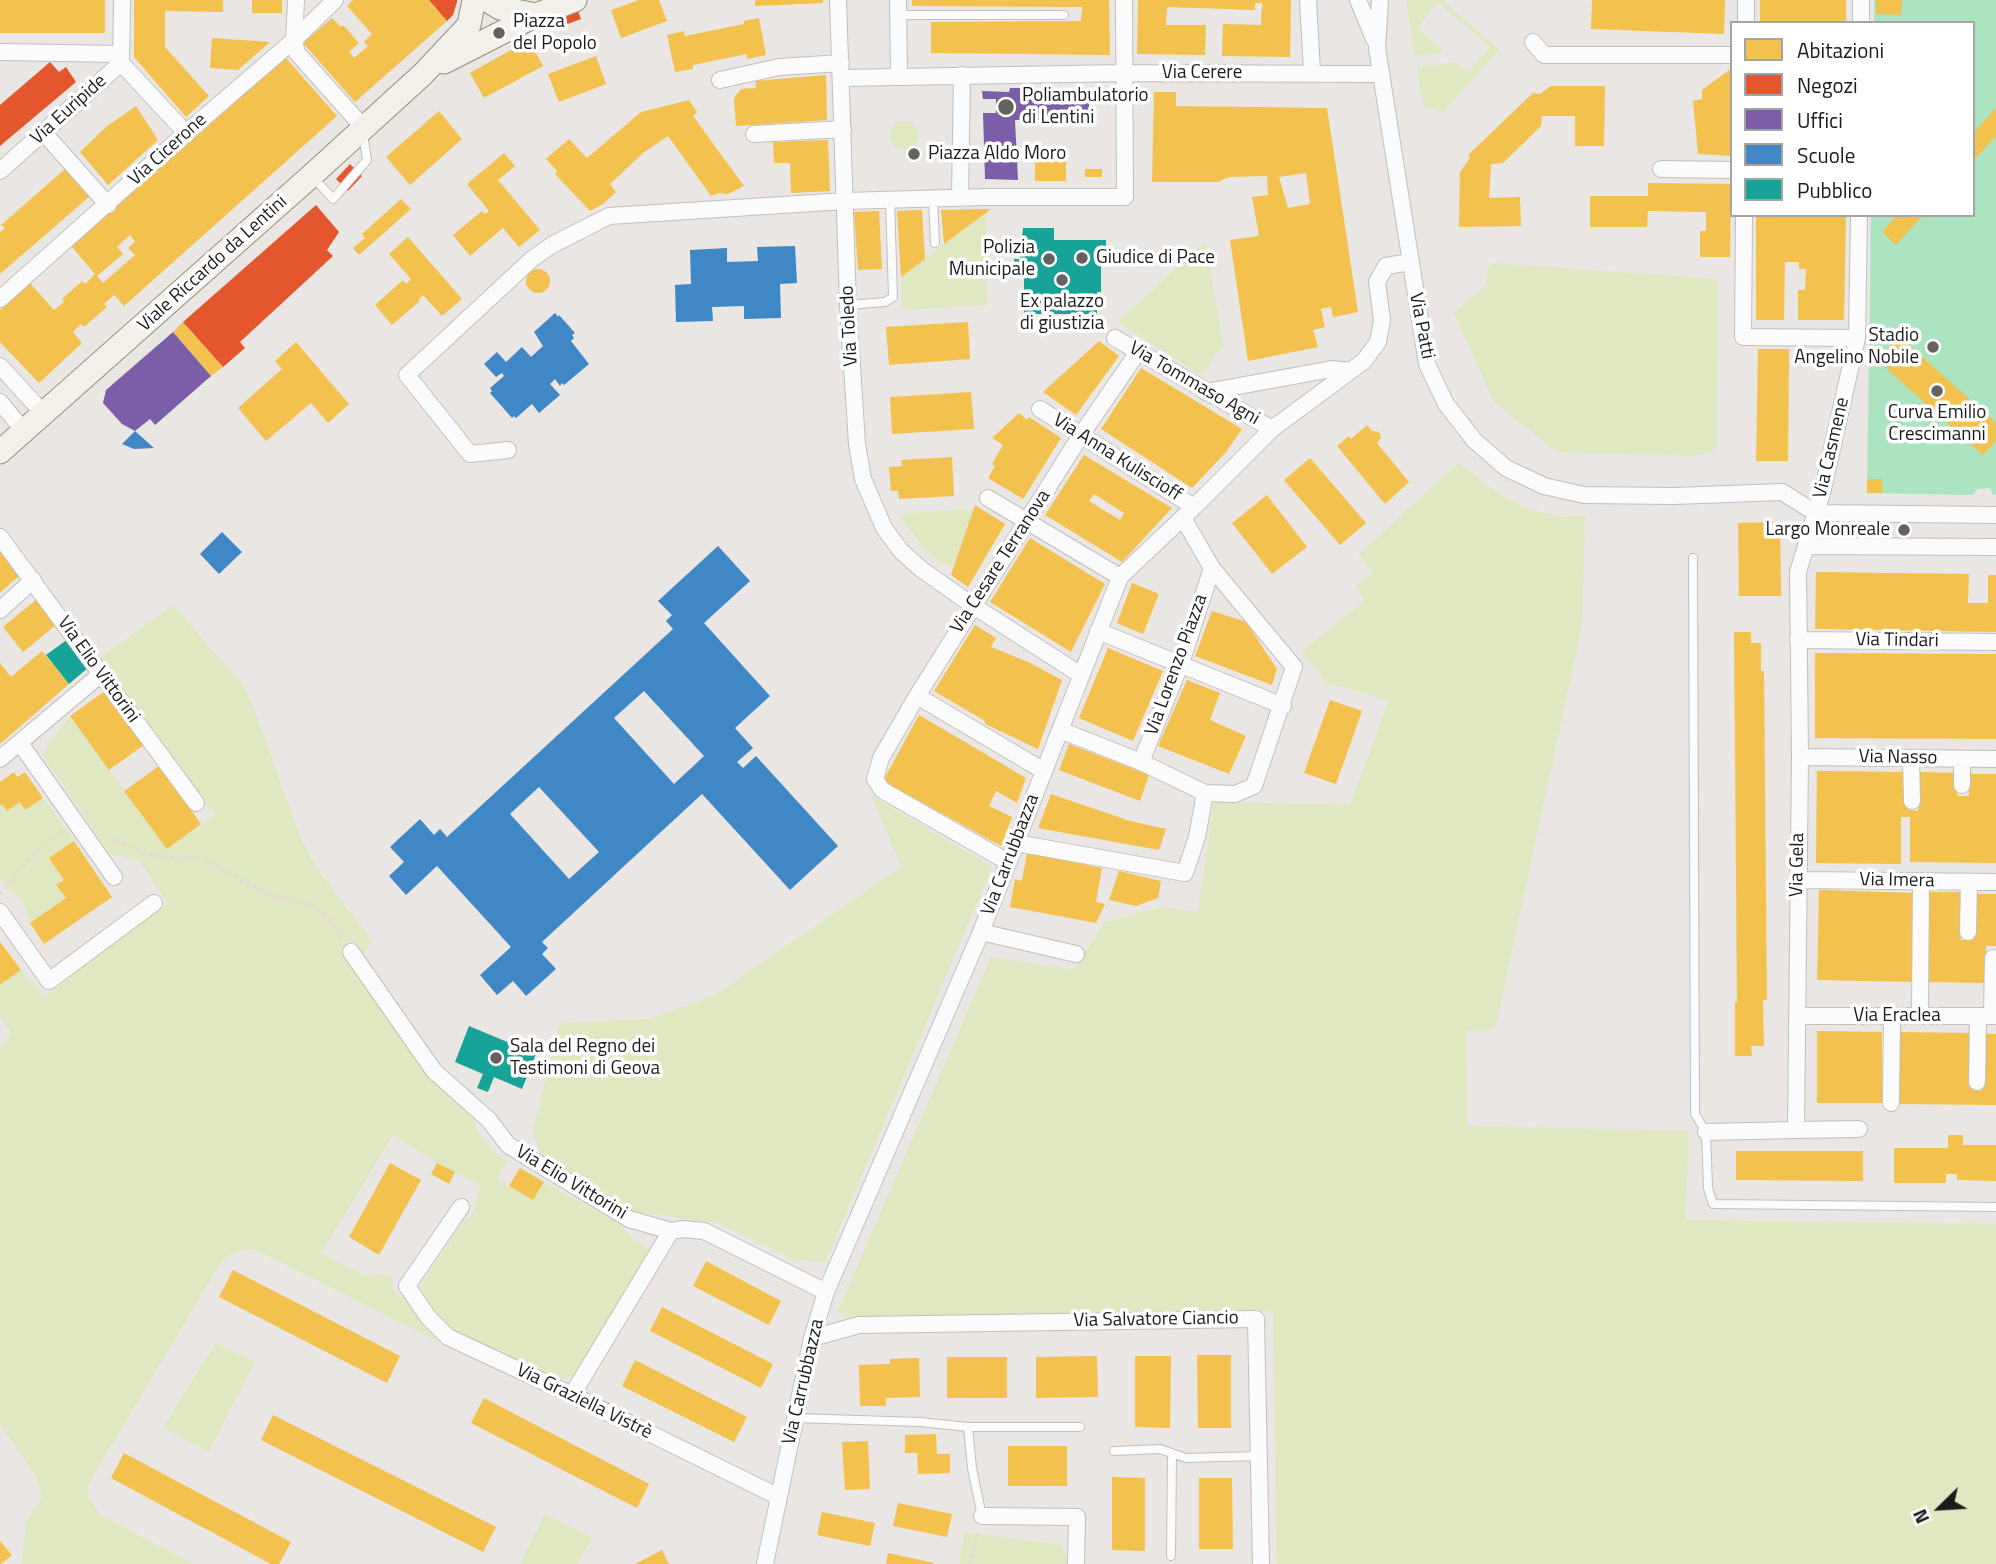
<!DOCTYPE html>
<html>
<head>
<meta charset="utf-8">
<style>
	body { margin:0 }
	#map { position:relative; width:1996px; height:1564px; overflow:hidden; background:#eae6e3; font-family:"Titillium Web",sans-serif }
	canvas { display:block }
	.legend { position:absolute; left:1730px; top:21px; width:245px; height:196px; box-sizing:border-box; background:#fff; border:2px solid #a4a4a4; margin:0; padding:9px 12px; list-style:none; font-size:21px; color:#1b1b1b }
	.legend li { display:flex; align-items:center; gap:14px; height:35px }
	.legend b { width:35px; border:2px solid #a4a4a4 }
	.north { position:absolute; left:1905px; top:1473px; width:70px; height:70px; -webkit-text-stroke:5px #fff; paint-order:stroke; rotate:246deg; font-size:19px; font-weight:700; line-height:28px; text-align:center; color:#1b1b1b }
	.north::after { content:''; display:block; margin:auto; width:24px; height:32px; background:#1b1b1b; clip-path:polygon(50% 0,100% 100%,50% 72%,0 100%) }
</style>
</head>
<body>
<div id="map">
<canvas width="1996" height="1564"></canvas>
<ul class="legend">
<li><b style="height:19px;background:#f2c14e"></b>Abitazioni</li>
<li><b style="height:19px;background:#e4572e"></b>Negozi</li>
<li><b style="height:19px;background:#7b5ea7"></b>Uffici</li>
<li><b style="height:19px;background:#3f88c5"></b>Scuole</li>
<li><b style="height:19px;background:#17a398"></b>Pubblico</li>
</ul>
<div class="north">N</div>
</div>
<script>
const g = document.querySelector('canvas').getContext('2d');
g.lineJoin = 'round';
function fillPath(path, color) { g.fillStyle = color; g.fill(path, 'evenodd'); }
const poly = rows => new Path2D(rows.map(r => 'M' + r).join(''));
function stroke(path, color, width, dash) { g.strokeStyle = color; g.lineWidth = width; g.lineCap = dash ? 'butt' : 'round'; g.setLineDash(dash || []); g.stroke(path); }
function write(font, color, halo, rows, align = 'center') {
  g.font = font + ' "Titillium Web",sans-serif'; g.lineWidth = 7; g.setLineDash([]); g.textBaseline = 'middle'; g.strokeStyle = halo; g.fillStyle = color; for (const [text, x, y, turn = 0] of rows) {
    g.save(); g.translate(x, y); g.rotate((+turn || 0) * Math.PI / 180); g.textAlign = isNaN(turn) ? turn : align; if (halo) g.strokeText(text, 0, 0); g.fillText(text, 0, 0); g.restore();
  }
}
fillPath(poly([
	[1406,0,1442,0,1499,50,1443,112,1423,106,1417,67,1455,62,1468,73,1490,47,1438,2,1417,28,1444,52,1415,56],
	'890 135a14 14 0 1 1 28 0a14 14 0 1 1-28 0Z',
	[986,211,987,305,903,310,901,277],
	[1205,242,1223,345,1201,375,1118,322],
	[1490,263,1718,279,1717,449,1693,456,1557,452,1494,402,1454,313,1486,285],
	[1459,463,1500,495,1527,508,1559,517,1585,516,1582,625,1495,1030,1466,1031,1467,1126,1689,1131,1685,1220,1996,1224,1996,1564,1277,1564,1273,1311,853,1320,838,1311,991,957,1073,970,1105,922,1163,907,1198,912,1214,802,1350,805,1389,701,1326,682,1302,652,1365,600,1355,586,1374,572,1358,555],
	[974,509,953,568,937,560,922,546,898,514],
	[173,605,243,686,252,704,300,837,315,866,372,941,361,956,352,940,341,950,429,1074,472,1111,476,1130,492,1151,507,1161,497,1179,533,1200,544,1182,620,1224,632,1239,651,1250,574,1376,559,1379,453,1332,434,1313,420,1287,461,1224,474,1212,480,1185,437,1163,393,1135,321,1253,367,1276,390,1274,394,1291,407,1300,439,1342,254,1249,236,1251,222,1260,88,1484,88,1495,99,1514,193,1564,22,1564,26,1521,42,1499,36,1476,0,1424,0,1050,12,1033,0,1016,0,986,21,970,44,997,168,903,139,860,110,854,42,754,70,716,167,849,215,815,101,657],
	[872,796,992,867,825,1262,791,1259,718,1223,633,1212,567,1175,541,1154,533,1132,560,1023,650,1019,715,995,901,867],
	[43,798,74,841,49,858,64,880,56,885,66,898,30,923,24,903,0,879,0,805,2,804,7,811,20,802,26,810],
	[216,1343,255,1362,208,1452,163,1428],
	[545,1514,593,1538,576,1564,520,1564],
	[965,1532,1061,1545,1067,1556,1067,1564,959,1564]
]), '#dfe8c0');
fillPath(poly([
	[1874,0,1996,0,1996,495,1993,495,1990,488,1977,489,1973,495,1867,493,1871,215,1973,215,1973,23,1874,23]
]), '#ace3c0');
fillPath(poly([
	[0,0,105,0,105,33,0,33],
	[134,0,223,0,223,12,165,11,165,47,209,96,186,117,134,57],
	[252,0,282,0,282,13,252,13],
	[353,0,429,0,447,21,355,102,303,43,332,18,341,27,343,25,359,43,349,52,354,58,368,46,364,42,372,34,347,6],
	[639,0,659,0,667,21,621,38,611,10],
	[755,0,823,0,823,3,755,6],
	[912,0,1109,0,1110,55,931,53,931,22,1081,21,1082,7,912,6],
	[1138,0,1291,0,1290,57,1222,56,1223,24,1261,25,1262,3,1255,3,1255,10,1167,7,1166,25,1206,25,1205,55,1137,54],
	[1592,0,1725,0,1724,34,1591,29],
	[1760,0,1846,0,1846,23,1760,23],
	[1876,0,1902,0,1901,15,1876,14],
	[759,18,766,55,747,59,747,54,693,65,693,69,675,72,667,35,684,31,685,36,744,24,744,21],
	[212,38,270,42,238,70,210,68],
	[529,40,543,66,484,98,470,73],
	[596,56,606,84,559,102,548,74],
	[286,58,337,116,124,306,114,295,104,304,107,307,84,327,81,324,73,332,82,343,39,383,0,342,0,310,30,283,54,310,64,302,62,299,82,281,85,284,95,274,71,246],
	[130,235,135,242,128,248,135,255,103,283,97,276,123,254,117,247],
	[1732,68,1732,156,1698,154,1693,101,1702,99,1702,90],
	[826,75,827,120,736,126,734,98,741,89,756,88,756,81],
	[1551,86,1605,86,1604,146,1575,146,1575,116,1542,116,1541,126,1503,163,1491,164,1489,198,1520,197,1521,226,1459,227,1460,172,1470,158,1468,155,1533,93,1540,94],
	[1154,92,1176,92,1176,106,1327,108,1358,312,1333,317,1331,307,1321,309,1325,327,1313,330,1318,347,1248,361,1230,240,1259,236,1252,197,1268,195,1267,176,1229,177,1218,182,1152,182],
	[1306,173,1310,204,1288,208,1279,177],
	[689,100,697,112,693,116,744,186,728,194,719,193,711,196,668,136,643,153,610,184,616,192,603,204,590,211,555,174,557,171,546,159,569,139,587,158,641,112],
	[136,106,158,140,108,185,80,152,106,127],
	[1996,108,1996,136,1973,161,1973,133],
	[439,111,462,139,410,185,386,157],
	[828,140,830,191,791,193,790,163,774,163,773,142],
	[504,153,515,166,498,180,540,230,519,247,503,228,470,256,453,235,482,211,485,214,489,211,467,184],
	[1035,160,1066,160,1066,181,1035,181],
	[65,169,89,197,0,274,0,232,5,228,1,225],
	[1085,169,1102,169,1102,177,1085,177],
	[1648,183,1731,184,1730,257,1700,257,1700,231,1706,231,1706,212,1648,211,1647,227,1590,227,1590,196,1648,196],
	[401,199,411,209,359,255,353,248,365,238,362,234],
	[982,209,991,209,944,244,941,210],
	[914,210,922,210,925,259,901,277,897,211],
	[879,211,882,269,858,270,854,212],
	[1756,215,1846,215,1844,320,1798,320,1798,290,1805,290,1806,269,1799,269,1799,262,1785,262,1784,320,1756,320],
	[1897,215,1923,215,1896,245,1882,232],
	[408,237,462,299,442,316,423,295,418,300,420,301,392,325,375,305,403,280,406,284,411,279,389,254],
	'526 281a12 12 0 1 1 24 0a12 12 0 1 1-24 0Z',
	[183,322,223,367,211,376,173,332],
	[968,322,970,359,889,365,886,327],
	[1899,336,1996,423,1996,441,1983,455,1877,360],
	[1099,341,1119,356,1076,415,1043,392],
	[296,342,349,404,328,423,311,403,266,441,238,408,282,369,275,361],
	[1758,349,1789,349,1788,461,1756,461],
	[1141,368,1242,429,1226,452,1192,488,1101,429],
	[971,392,974,429,892,434,890,397],
	[1019,413,1027,420,1029,417,1061,438,1023,499,988,478,995,466,992,464,1003,445,992,438],
	[1367,425,1372,431,1379,432,1381,438,1377,443,1409,482,1385,504,1337,446,1349,436,1351,439],
	[1084,455,1172,508,1122,562,1045,515],
	[1094,494,1124,513,1120,520,1089,501],
	[952,457,954,496,899,499,898,491,891,491,889,467,902,466,901,460],
	[1310,458,1366,523,1340,545,1284,480],
	[1867,479,1882,479,1882,493,1867,493],
	[1267,495,1307,547,1272,574,1232,523],
	[975,505,1005,524,968,587,951,575],
	[1780,522,1781,596,1739,596,1738,523],
	[1030,538,1105,584,1071,652,990,602],
	[0,548,22,573,0,593],
	[1816,572,1969,574,1968,603,1988,603,1988,575,1996,575,1996,632,1815,629],
	[1132,583,1159,594,1143,634,1117,623],
	[37,599,57,624,23,652,3,627],
	[1212,611,1246,622,1277,669,1272,685,1195,656],
	[975,625,996,638,991,647,1028,662,1062,680,1038,749,985,724,985,721,934,691],
	[1734,632,1751,632,1751,643,1761,643,1761,671,1764,671,1767,1000,1763,1000,1764,1046,1751,1046,1752,1056,1735,1056,1735,1002,1737,1002],
	[1108,648,1163,671,1133,741,1079,718],
	[42,651,69,684,0,744,0,663,11,677],
	[1815,653,1996,654,1996,739,1815,738],
	[1187,680,1220,693,1210,720,1246,736,1229,774,1158,746],
	[105,691,144,745,109,770,70,716],
	[1330,700,1362,711,1336,784,1304,773],
	[919,715,1026,778,1017,803,996,791,989,806,1012,817,1001,846,883,781],
	[1069,744,1149,775,1140,801,1059,770],
	[159,766,201,824,167,849,124,791],
	[1817,771,1908,772,1908,810,1918,811,1919,772,1957,773,1957,796,1969,796,1969,774,1996,774,1996,863,1910,862,1910,817,1901,817,1901,864,1816,863],
	[14,772,17,777,25,772,43,798,25,810,20,802,7,811,2,804,0,805,0,782],
	[1051,794,1130,821,1166,829,1159,850,1038,828],
	[74,841,112,897,44,944,30,923,66,898,56,885,64,880,49,858],
	[1027,853,1102,868,1096,902,1105,904,1096,923,1010,907,1015,879,1022,881],
	[1119,871,1161,881,1158,898,1136,906,1109,900],
	[1819,890,1916,893,1914,982,1817,980],
	[1927,892,1961,892,1961,940,1974,940,1974,894,1996,894,1996,946,1986,946,1986,983,1926,982],
	[0,942,21,970,0,985],
	[1817,1031,1882,1032,1882,1103,1817,1103],
	[1897,1032,1973,1033,1972,1090,1981,1091,1982,1034,1996,1034,1996,1105,1897,1104],
	[1948,1135,1963,1135,1963,1145,1996,1145,1996,1181,1957,1180,1957,1174,1946,1174,1946,1183,1894,1183,1894,1148,1948,1148],
	[1736,1151,1863,1151,1863,1181,1736,1180],
	[390,1163,421,1180,379,1255,349,1237],
	[437,1163,455,1172,449,1184,431,1174],
	[520,1168,544,1182,533,1200,509,1186],
	[706,1261,781,1301,769,1325,693,1286],
	[233,1270,400,1356,387,1383,219,1297],
	[662,1307,773,1364,761,1388,650,1331],
	[1197,1355,1231,1355,1231,1428,1198,1428],
	[1097,1356,1098,1397,1036,1398,1036,1357],
	[1135,1356,1171,1356,1170,1428,1135,1427],
	[947,1357,1007,1357,1007,1398,947,1398],
	[919,1358,920,1397,886,1398,886,1406,860,1406,859,1365,890,1364,890,1359],
	[635,1360,747,1417,734,1442,622,1386],
	[484,1398,649,1484,637,1508,471,1423],
	[273,1415,496,1527,483,1552,261,1440],
	[936,1434,937,1454,950,1454,950,1473,918,1474,917,1453,905,1453,905,1435],
	[868,1441,870,1489,845,1490,842,1442],
	[1008,1446,1067,1446,1067,1486,1008,1486],
	[124,1453,291,1542,279,1564,271,1564,111,1478],
	[1112,1477,1145,1478,1145,1551,1112,1550],
	[1199,1478,1232,1478,1233,1549,1199,1549],
	[898,1503,952,1514,947,1537,893,1526],
	[822,1512,875,1523,870,1546,817,1535],
	[0,1541,12,1555,1,1564,0,1564],
	[662,1550,669,1564,635,1564],
	[888,1553,934,1563,933,1564,886,1564]
]), '#f2c14e');
fillPath(poly([
	[429,0,457,0,457,2,453,15,447,21],
	[578,11,581,19,565,25,562,18],
	[50,62,59,72,66,67,76,82,0,146,0,105],
	[350,164,362,176,348,191,336,179],
	[316,205,339,232,327,250,333,256,240,342,245,348,223,367,183,322]
]), '#e4572e');
fillPath(poly([
	[1010,88,1089,88,1089,124,1066,123,1065,120,1015,120,1018,180,985,179,983,113,996,113,996,99,983,99,982,91,1009,92],
	[173,332,211,376,155,425,150,419,135,431,122,424,103,403,106,390]
]), '#7b5ea7');
fillPath(poly([
	[795,246,797,283,780,284,781,318,744,319,744,306,712,307,713,321,676,322,675,285,691,284,690,250,727,248,727,262,758,261,757,247],
	[555,313,558,317,559,315,575,333,572,335,574,338,571,341,589,364,564,385,562,383,560,386,555,379,550,384,560,395,539,413,532,404,516,418,514,416,512,418,490,393,492,391,490,388,504,376,502,373,496,377,484,364,497,352,506,362,522,347,531,357,543,346,534,332],
	[135,431,154,448,134,449,122,444],
	[222,532,242,552,219,574,200,554],
	[718,546,750,581,704,623,770,696,735,728,753,748,737,762,743,768,756,756,838,846,790,890,702,794,542,942,548,948,542,954,556,969,526,996,513,981,497,995,480,975,511,947,437,866,406,895,389,876,404,862,390,847,420,819,434,835,440,829,447,837,673,629,666,621,672,615,658,601],
	[644,691,704,756,674,784,614,718],
	[539,787,599,852,569,879,510,814]
]), '#3f88c5');
fillPath(poly([
	[1023,228,1054,228,1054,240,1106,240,1106,266,1101,266,1101,292,1097,292,1097,314,1024,314,1024,269,1021,269,1021,266,1014,266,1014,259,1020,259],
	[68,639,90,666,69,684,46,655],
	[469,1026,536,1054,522,1089,494,1077,488,1092,477,1088,483,1074,455,1062]
]), '#17a398');
const service = poly([
	[898,15,1064,15],
	[312,176,333,199,367,160,363,134],
	[933,198,935,243],
	[848,305,885,302,893,297,890,200],
	[1693,558,1695,1114,1706,1132,1708,1188,1713,1204,1996,1207],
	[796,1418,920,1422,968,1427,1080,1427],
	[968,1427,972,1468,982,1516],
	[1114,1451,1160,1449,1186,1458,1259,1456],
	[1171,1556,1172,1453]
]);
const minor = poly([
	[296,0,294,40,297,53,363,127],
	[838,0,848,305,857,444,863,479,884,528,901,551,921,569,972,605,1081,675],
	[898,0,899,76],
	[1308,0,1312,72],
	[1358,0,1374,39],
	[1380,0,1377,48,1427,364,1446,404,1474,440,1506,468,1544,486,1584,495,1674,496,1782,492,1816,513],
	[1746,23,1746,0],
	[1861,23,1861,0],
	[1533,42,1544,55,1732,55],
	[0,52,120,54],
	[121,63,186,133],
	[841,78,1124,73,1380,74],
	[720,80,779,67,841,63],
	[44,133,108,205],
	[754,134,843,129],
	[1661,169,1732,170],
	[0,171,121,63,122,0],
	[960,197,962,75],
	[1744,215,1743,337,1857,338],
	[0,299,186,133,294,40,335,0],
	[1115,338,1272,429],
	[0,366,44,414],
	[1206,392,1332,369,1350,371],
	[0,402,24,431],
	[1040,409,1194,507],
	[508,450,470,454,407,375,532,259,552,245,609,216,845,201,985,197,1125,197,1124,0],
	[988,498,1120,577],
	[1816,513,1996,515],
	[0,537,196,803],
	[1806,546,1996,547],
	[0,610,33,580],
	[1098,631,1283,706],
	[1798,640,1996,642],
	[917,696,1044,771],
	[1060,730,1141,762,1205,793,1235,794,1254,786,1294,667,1212,568,1183,518],
	[20,743,114,877],
	[1800,757,1996,759],
	[0,759,101,674],
	[1911,759,1912,801],
	[1141,762,1181,663,1212,568],
	[1962,785,1962,759],
	[1016,843,1185,873,1197,837,1205,793],
	[1008,862,882,790,875,779,881,758,917,696,1081,435,1138,352],
	[1798,880,1996,882],
	[0,912,49,981,154,903],
	[981,932,1076,954],
	[1968,932,1969,882],
	[351,952,434,1071,489,1120,508,1145,629,1219,671,1231,684,1229,704,1231,826,1292],
	[1797,1016,1996,1016],
	[1920,1016,1921,882],
	[1992,1016,1993,958],
	[1977,1082,1978,1016],
	[1891,1103,1892,1016],
	[1796,1130,1859,1129],
	[1706,1132,1796,1130,1800,757,1798,572,1822,493,1857,338,1859,215],
	[461,1207,407,1286,428,1317,448,1337,572,1395,779,1497],
	[812,1338,859,1325,1256,1319,1261,1564],
	[572,1395,671,1231],
	[982,1516,1077,1517,1076,1564],
	[765,1564,812,1338,826,1292,981,932,1120,577,1194,507,1272,429,1364,361,1378,342,1382,320,1377,282,1386,266,1410,262]
]);
const secondary = poly([
	[487,0,500,8,536,15,575,0],
	[444,62,536,15],
	[0,452,311,176,423,74,469,25,474,0]
]);
stroke(service, '#c1bfbe', 10);
stroke(minor, '#c1bfbe', 18);
stroke(secondary, '#94907b', 25);
stroke(poly([
	[110,840,117,840,145,854,172,858,201,857,268,895,310,905,325,914,342,938],
	[0,894,42,845,62,831],
	[970,1564,978,1532]
]), '#ebd7d9', 3.5, [3.5, 3.5]);
stroke(service, '#fcfbfb', 8);
stroke(minor, '#fcfbfb', 16);
stroke(secondary, '#f2f0e8', 23);
for (const [x, y, r, color] of [
	[499,33,7,"#636261"],
	[1006,107,9,"#636261"],
	[914,154,7,"#636261"],
	[1082,258,7,"#636261"],
	[1049,259,7,"#636261"],
	[1062,280,7,"#636261"],
	[1933,347,7,"#636261"],
	[1937,391,7,"#636261"],
	[1904,530,7,"#636261"],
	[496,1058,7,"#636261"]
]) { const dot = new Path2D(); dot.arc(x, y, r, 0, 2 * Math.PI); g.fillStyle = color; g.fill(dot); stroke(dot, '#fff', 2.5); }
write('19px', '#1b1b1b', '#fff', [
	["Piazza",513,22],
	["del Popolo",513,44],
	["Poliambulatorio",1022,96],
	["di Lentini",1022,118],
	["Piazza Aldo Moro",928,154],
	["Polizia",1035,248,"right"],
	["Municipale",1035,270,"right"],
	["Giudice di Pace",1096,258],
	["Ex palazzo",1062,302,"center"],
	["di giustizia",1062,324,"center"],
	["Stadio",1919,336,"right"],
	["Angelino Nobile",1919,358,"right"],
	["Curva Emilio",1937,413,"center"],
	["Crescimanni",1937,435,"center"],
	["Largo Monreale",1890,530,"right"],
	["Sala del Regno dei",510,1047],
	["Testimoni di Geova",510,1069]
], 'left');
write('19px', '#1b1b1b', '#fff', [
	["Via Cerere",1202,73],
	["Via Euripide",69,110,-42],
	["Via Cicerone",168,150,-42],
	["Viale Riccardo da Lentini",213,264,-42],
	["Via Toledo",850,326,-93],
	["Via Patti",1421,326,79],
	["Via Tommaso Agni",1194,384,30],
	["Via Casmene",1832,448,-77],
	["Via Anna Kuliscioff",1117,458,32],
	["Via Cesare Terranova",1001,562,-57],
	["Via Tindari",1897,641,1],
	["Via Lorenzo Piazza",1177,665,-70],
	["Via Elio Vittorini",98,670,54],
	["Via Nasso",1898,758,1],
	["Via Carrubbazza",1011,855,-69],
	["Via Gela",1798,865,-89],
	["Via Imera",1897,881,1],
	["Via Eraclea",1897,1016],
	["Via Elio Vittorini",571,1183,31],
	["Via Salvatore Ciancio",1156,1320,-1],
	["Via Carrubbazza",804,1382,-77],
	["Via Graziella Vistrè",584,1402,26]
]);
</script>
</body>
</html>
